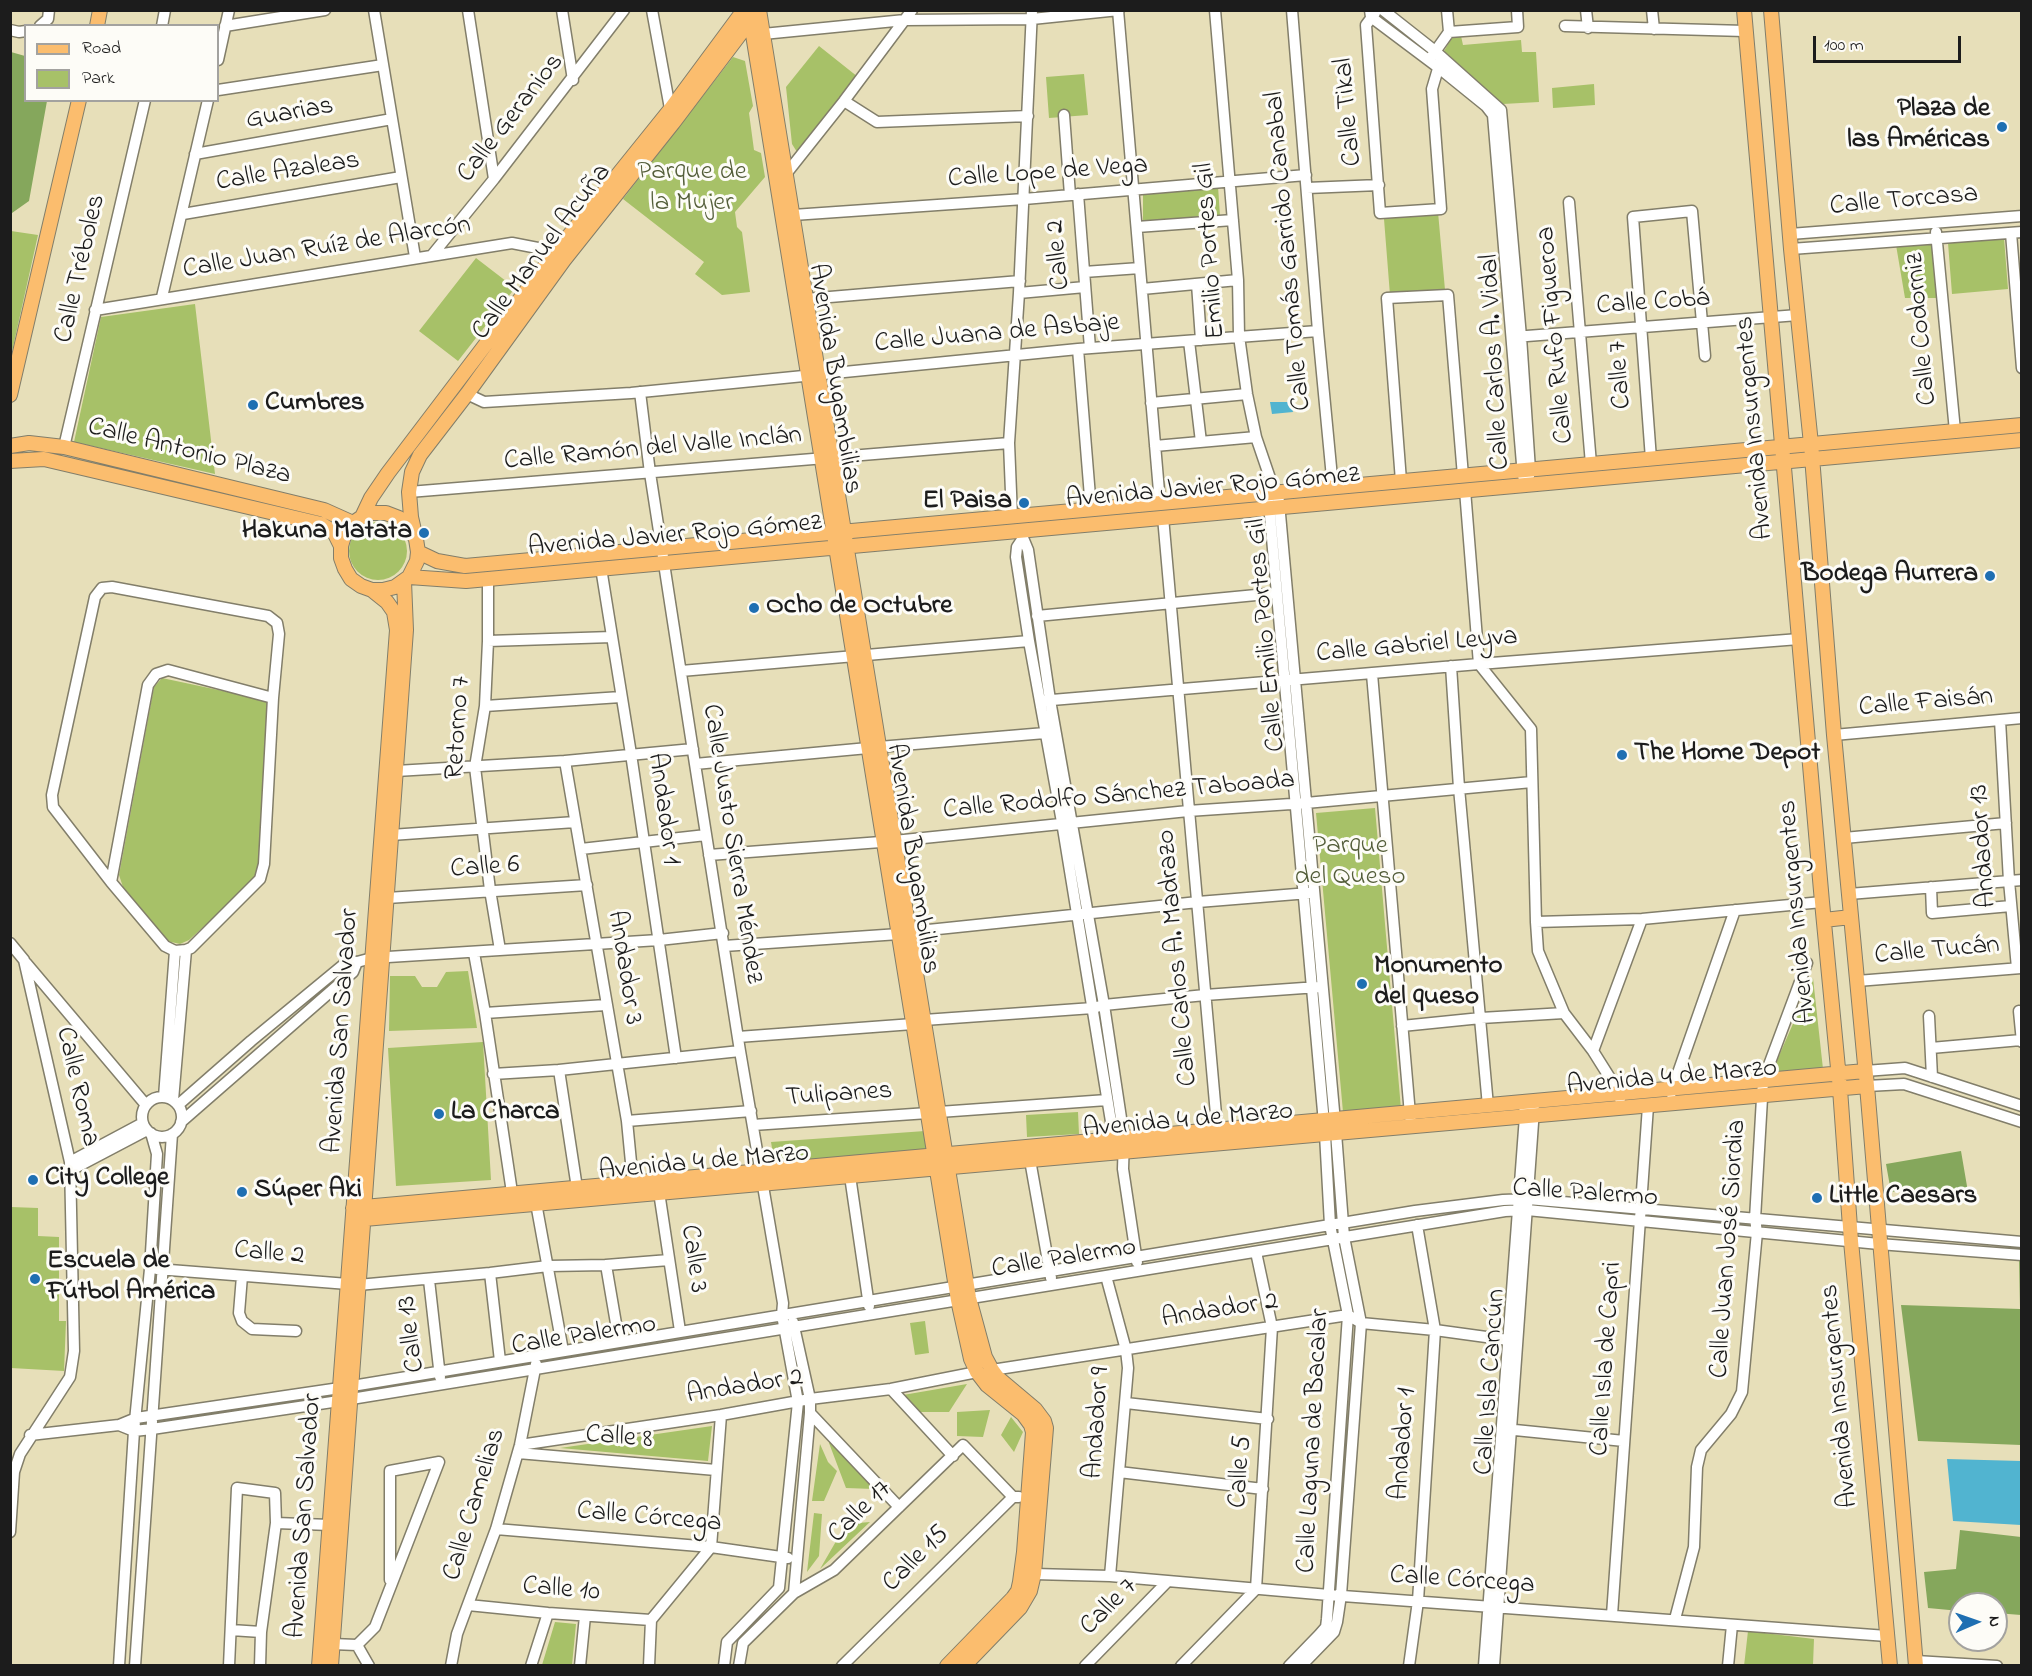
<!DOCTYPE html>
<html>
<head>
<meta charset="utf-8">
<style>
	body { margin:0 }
	#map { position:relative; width:2032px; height:1676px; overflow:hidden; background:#e7dfb9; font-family:"Indie Flower",sans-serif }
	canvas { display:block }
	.frame { position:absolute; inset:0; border:12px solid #1c1c1c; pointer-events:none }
	.legend { position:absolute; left:24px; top:24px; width:195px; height:78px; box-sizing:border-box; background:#fdfcf7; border:2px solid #a3a29f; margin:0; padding:8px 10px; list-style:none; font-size:18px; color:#1c1c1c }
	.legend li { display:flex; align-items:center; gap:12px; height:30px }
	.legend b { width:30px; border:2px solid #a3a29f }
	.north { position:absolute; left:1948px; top:1592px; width:60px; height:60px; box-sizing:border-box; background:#fdfcf7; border:2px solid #a3a29f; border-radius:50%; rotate:88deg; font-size:16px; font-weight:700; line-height:24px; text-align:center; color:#1c1c1c }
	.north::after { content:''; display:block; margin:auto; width:21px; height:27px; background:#1f6fb2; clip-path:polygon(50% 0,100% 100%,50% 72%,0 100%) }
	.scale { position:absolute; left:1813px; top:36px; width:148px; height:27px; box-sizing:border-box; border:3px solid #1c1c1c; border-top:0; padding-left:8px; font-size:18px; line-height:21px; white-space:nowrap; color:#1c1c1c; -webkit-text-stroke:4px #fdfcf7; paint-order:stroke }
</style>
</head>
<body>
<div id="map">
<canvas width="2032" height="1676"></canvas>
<div class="frame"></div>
<ul class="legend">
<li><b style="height:8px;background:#fbbd6e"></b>Road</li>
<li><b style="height:16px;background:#a7c168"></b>Park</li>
</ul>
<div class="north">N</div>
<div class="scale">100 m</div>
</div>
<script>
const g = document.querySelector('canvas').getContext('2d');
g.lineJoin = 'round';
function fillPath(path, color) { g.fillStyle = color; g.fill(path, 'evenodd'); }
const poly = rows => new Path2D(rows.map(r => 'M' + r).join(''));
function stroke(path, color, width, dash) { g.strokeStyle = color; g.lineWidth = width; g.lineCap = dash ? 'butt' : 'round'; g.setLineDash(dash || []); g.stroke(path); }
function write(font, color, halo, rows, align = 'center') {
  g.font = font + ' "Indie Flower",sans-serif'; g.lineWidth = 6; g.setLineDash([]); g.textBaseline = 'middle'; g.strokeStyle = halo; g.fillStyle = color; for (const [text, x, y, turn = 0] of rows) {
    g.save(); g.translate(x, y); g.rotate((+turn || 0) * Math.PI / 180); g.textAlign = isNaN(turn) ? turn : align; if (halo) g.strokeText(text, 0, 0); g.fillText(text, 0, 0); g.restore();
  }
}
fillPath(poly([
	[1453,36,1461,36,1463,45,1521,40,1522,52,1536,52,1539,102,1503,104,1444,51],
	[819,46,858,77,797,152,792,144,786,87],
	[733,57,745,61,753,106,749,113,754,150,761,153,765,177,735,212,737,227,742,232,750,292,722,295,695,274,704,262,623,199],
	[1084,74,1088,115,1049,118,1046,77],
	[1594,84,1595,105,1553,108,1552,88],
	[1218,186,1220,216,1143,222,1143,194],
	[1438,212,1445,290,1390,295,1384,219],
	[11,231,38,235,11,356,10,231],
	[2004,238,2008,289,1952,294,1948,243],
	[1934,243,1939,298,1905,298,1896,245],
	[476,258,515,288,458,361,419,331],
	[195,304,215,474,74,442,101,317],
	'349 551a29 29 0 1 1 58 0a29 29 0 1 1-58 0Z',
	[162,678,270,701,258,871,255,880,189,940,180,944,167,941,149,920,123,887,119,875,154,687],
	[1375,808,1401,1109,1343,1112,1316,813],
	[468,971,477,1028,389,1031,390,976,415,976,422,987,437,987,446,972],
	[1813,978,1823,1069,1771,1074],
	[483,1042,491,1180,396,1186,388,1048],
	[1078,1112,1079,1134,1027,1137,1026,1115],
	[925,1131,928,1153,775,1166,771,1142],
	[11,1207,38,1208,38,1236,59,1237,59,1321,66,1321,64,1371,11,1368],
	[925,1321,929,1353,915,1355,910,1323],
	[967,1384,949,1412,920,1412,903,1395],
	[990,1410,983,1437,957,1436,957,1412],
	[1011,1417,1023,1432,1014,1452,1001,1435],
	[712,1426,708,1461,560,1448],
	[830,1441,874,1489,846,1488,829,1443],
	[820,1444,828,1462,837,1471,824,1501,812,1501],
	[814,1513,822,1514,819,1556,807,1572],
	[870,1522,820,1569,846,1524],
	[555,1622,576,1624,572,1665,542,1665],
	[1748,1631,1814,1639,1813,1665,1744,1666]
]), '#a7c168');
fillPath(poly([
	[11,52,25,56,26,100,47,101,29,201,12,213,10,213],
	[1961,1151,1968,1192,1914,1201,1911,1189,1891,1192,1886,1164],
	[2019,1259,2021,1259,2021,1445,1918,1441,1901,1305,2020,1309],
	[1960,1530,2021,1537,2021,1615,1996,1613,1996,1604,1960,1604,1960,1611,1928,1608,1924,1572,1956,1569]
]), '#85a75c');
fillPath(poly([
	[1291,402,1293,412,1272,414,1270,402],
	[1947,1459,2021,1461,2021,1525,1953,1521]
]), '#51b4d0');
const minor = poly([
	[374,10,415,257],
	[468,10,494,179],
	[562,10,573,80],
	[652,10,671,114],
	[1118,10,1160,503],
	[1215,10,1238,280,1239,336,1247,394,1256,437,1272,484,1278,492,1336,1133,1344,1237,1361,1323,1341,1595,1337,1622,1334,1632,1301,1666],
	[1292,10,1318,331,1333,488],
	[1370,10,1371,17,1439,68,1486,106,1493,115,1523,476],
	[1383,10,1435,51,1501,110,1521,337,1530,470,1529,476],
	[1586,10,1588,28],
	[1652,10,1654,29],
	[1375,13,1366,25,1380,213,1441,209,1432,89,1440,62],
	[40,26,48,19,49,10],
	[162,26,165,10],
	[225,26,325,10],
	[1565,26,1745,31],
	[10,30,19,32,26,31],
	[1449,32,1518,27,1517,10],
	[763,34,905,20,1032,19,1119,10],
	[1432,56,1449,32,1447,10],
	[218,60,229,10],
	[218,90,383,65],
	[844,101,877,122,1028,116],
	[1064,115,1070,195],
	[195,154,392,119],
	[783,175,786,174,844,101,912,10],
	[1307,188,1379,185],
	[1078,194,1090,348],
	[1569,202,1591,464],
	[183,214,401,177],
	[793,215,1024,199,1306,175],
	[1137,227,1233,220],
	[1936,232,1955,431],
	[2011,233,2022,368],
	[1790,234,2022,216],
	[1791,249,2022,232],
	[433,254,494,179,624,10],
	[1084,272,1140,268],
	[1197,284,1201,340],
	[1142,289,1238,280],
	[1019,293,1085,287],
	[162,297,208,100],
	[806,299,1020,281],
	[95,310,512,243,548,250,560,257],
	[1514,337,1798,315],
	[1189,341,1201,442],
	[1078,349,1091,509],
	[640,392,650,473,695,764,740,1051,783,1303,782,1315,798,1402,779,1588,727,1642,724,1666],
	[467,394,484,402,631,393,1078,349,1318,331],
	[1151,403,1247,394],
	[1155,446,1256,437],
	[64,447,145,100],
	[1651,459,1633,217,1692,211,1705,356],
	[1401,481,1387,298,1448,295,1463,476],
	[1271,487,1268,493,1325,1134,1330,1225,1348,1315,1327,1619,1326,1627,1319,1635,1289,1666],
	[1465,490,1479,664,1531,729,1536,922,1538,951,1564,1013,1593,1051,1620,1094,1620,1099],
	[409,492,1009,443],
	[1012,517,1009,443,1019,293,1032,10],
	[1163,517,1218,1137],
	[1022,530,1023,538,1028,550,1050,700,1104,1005,1124,1138,1123,1169,1137,1262],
	[1023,538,1017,547,1016,557,1029,641,1062,822,1115,1146],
	[601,568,631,754,676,1058],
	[488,578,488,641,485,706,475,767,490,890,500,950],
	[112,587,268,616,277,623,279,634,273,698,264,864,260,879,191,948,186,950,175,951,165,946,111,882,53,807,52,795,95,597,102,588,112,587],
	[1037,616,1277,593],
	[488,641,612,637],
	[1451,666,1459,788,1488,1106],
	[681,671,1029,641],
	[1372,674,1411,1126],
	[1040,701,1479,664,1799,639],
	[485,706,621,697],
	[2000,720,2009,881,2017,968],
	[1834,735,2022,718],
	[879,747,1045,733],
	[565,761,627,1121,633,1183],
	[695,764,868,748],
	[396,771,565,761,693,749],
	[391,835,575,822],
	[1844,838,2006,823],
	[581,849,706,835],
	[709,855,894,841,1188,811,1306,803,1532,782],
	[111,882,148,685,156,674,168,670,273,698],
	[1931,887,1932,913,2011,906],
	[1849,894,2022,880],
	[387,898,587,885],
	[1536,922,1642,919,1822,902],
	[909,932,1198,902,1309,893],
	[10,943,24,960,70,1162,74,1351,70,1377,20,1454,14,1472,10,1532],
	[724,946,899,934],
	[474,953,485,1013,513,1199],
	[26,963,146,1105],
	[1857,981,2021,968],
	[2019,1011,2022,1042],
	[485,1013,606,1005],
	[1929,1016,1932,1077],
	[924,1020,1093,1008,1104,1005,1205,995,1318,987],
	[1402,1026,1481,1018,1564,1013],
	[738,1037,913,1024],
	[1931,1048,2021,1040],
	[1593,1051,1642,919],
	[559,1070,577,1188],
	[1865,1071,1905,1068,2022,1106],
	[493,1074,559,1070,740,1051],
	[1867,1086,1904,1084,2022,1122],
	[1671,1093,1735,910],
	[164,1097,175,951],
	'142 1117a20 20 0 1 1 40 0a20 20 0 1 1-40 0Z',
	[173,1100,186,950],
	[178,1105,251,1041,348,961,357,962,372,958,659,940,723,933],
	[939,1112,1107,1100],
	[627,1121,751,1111],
	[181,1122,353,972,357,962],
	[753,1125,928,1113],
	[1030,1160,1051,1278],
	[70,1162,143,1123],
	[71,1170,147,1130],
	[850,1176,869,1306],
	[659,1192,680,1331],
	[536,1203,563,1351],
	[606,1265,619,1341],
	[157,1269,348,1284],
	[490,1273,500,1361],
	[242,1276,239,1313,242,1321,252,1329,296,1331],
	[1106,1276,1126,1350,1128,1368,1110,1576],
	[429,1280,440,1377],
	[358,1285,490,1273,548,1266,606,1265,669,1260],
	[992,1370,1348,1315,1361,1323,1435,1330,1508,1340],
	[891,1389,953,1456],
	[1126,1403,1268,1419],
	[810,1413,899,1507],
	[119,1425,134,1431,152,1429,339,1401,1505,1211,1527,1210,1879,1244,2022,1255],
	[1505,1429,1624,1441],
	[30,1435,119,1425,136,1418,340,1388,1415,1211,1503,1200,1528,1199,2022,1242],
	[520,1445,721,1415,810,1399,891,1389,977,1372],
	[518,1453,716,1470],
	[1119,1472,1263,1489],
	[276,1523,330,1525],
	[496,1529,711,1547,788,1558],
	[1034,1574,1110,1576,1329,1595,1887,1636],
	[390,1580,390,1471,439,1462],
	[794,1593,834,1570,963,1445,1013,1497],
	[468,1605,548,1613,651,1620],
	[1612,1615,1648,1106],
	[1675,1619,1694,1547,1697,1467,1701,1450,1731,1414,1742,1392,1757,1232,1755,1219,1763,1081,1807,963],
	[231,1630,261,1632],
	[332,1644,357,1645,375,1627,439,1462],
	[357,1645,369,1666],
	[1916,1661,1997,1666],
	[119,1666,134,1431,150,1269,157,1154,151,1133],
	[135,1666,172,1134],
	[229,1666,237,1488,275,1493,276,1523,261,1632,260,1666],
	[451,1666,457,1634,496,1529,520,1445,536,1364],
	[531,1666,548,1613],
	[580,1666,585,1616],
	[649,1666,651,1620,711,1547,721,1415],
	[739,1666,743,1643,794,1593,810,1413,810,1399,793,1322],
	[842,1666,1013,1497,1019,1497],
	[1085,1666,1167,1582],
	[1181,1666,1256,1589,1272,1327,1256,1252],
	[1409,1666,1418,1601,1435,1330,1417,1225],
	[1484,1666,1525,1116,1524,1103],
	[1494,1666,1534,1109],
	[1728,1666,1732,1625]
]);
const major = poly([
	[749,10,958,1300,971,1359,977,1372,987,1385,1023,1414,1031,1425,1033,1432,1024,1552,1020,1582,1018,1591,1013,1598,947,1666],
	[759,10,969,1298,985,1357,992,1370,997,1377,1035,1409,1044,1421,1046,1428,1034,1574,1030,1591,1020,1608,964,1666],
	[1744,10,1822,902,1840,1089,1851,1241,1890,1666],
	[1771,10,1791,249,1811,444,1834,735,1867,1086,1916,1666],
	[97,26,100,10],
	[10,395,79,100],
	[10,446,29,443,64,447,324,510,353,523],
	[10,461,44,459,321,524,334,532,341,546],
	[362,517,371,498,388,473,555,253,670,110,744,10],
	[416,539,409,527,399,518,386,513,372,513,362,517,353,523,345,533,341,546,341,558,345,569,351,579,361,586,372,590,383,590,395,587,409,577,417,561,418,552,416,539,411,517,409,492,412,472,420,455,467,394,564,260,673,123,753,17],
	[418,552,437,561,465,566,2022,425],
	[409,577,466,581,2022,440],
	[1824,920,1851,917],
	[353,1208,1865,1071],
	[353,1220,1867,1086],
	[319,1666,397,630,394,612,387,602,372,590],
	[331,1666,406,630,404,581]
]);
stroke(minor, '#827e6a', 13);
stroke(major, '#827e6a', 16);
stroke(minor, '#fff', 10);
stroke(major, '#fbbd6e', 14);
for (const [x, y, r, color] of [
	[2002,127,6,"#1f6fb2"],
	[253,405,6,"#1f6fb2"],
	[1024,503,6,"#1f6fb2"],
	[424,533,6,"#1f6fb2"],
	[1990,576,6,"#1f6fb2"],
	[754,608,6,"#1f6fb2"],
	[1622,755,6,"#1f6fb2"],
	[1362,984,6,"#1f6fb2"],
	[439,1114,6,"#1f6fb2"],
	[33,1180,6,"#1f6fb2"],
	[242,1192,6,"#1f6fb2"],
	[1817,1198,6,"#1f6fb2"],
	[35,1279,6,"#1f6fb2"]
]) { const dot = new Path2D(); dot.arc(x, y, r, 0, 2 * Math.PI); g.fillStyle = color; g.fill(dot); stroke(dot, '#fdfcf7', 2); }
write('bold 27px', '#1c1c1c', '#fdfcf7', [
	["Plaza de",1990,111,"right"],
	["las Américas",1990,142,"right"],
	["Cumbres",265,405],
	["El Paisa",1012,503,"right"],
	["Hakuna Matata",412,533,"right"],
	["Bodega Aurrera",1978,576,"right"],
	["Ocho de Octubre",766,608],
	["The Home Depot",1634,755],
	["Monumento",1374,968],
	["del queso",1374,999],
	["La Charca",451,1114],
	["City College",45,1180],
	["Súper Aki",254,1192],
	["Little Caesars",1829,1198],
	["Escuela de",47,1263],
	["Fútbol América",47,1294]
], 'left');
write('27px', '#1c1c1c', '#fdfcf7', [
	["Calle Tikal",1350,112,-95],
	["Guarias",290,115,-10],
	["Calle Geranios",512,119,-52],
	["Calle Azaleas",288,173,-9],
	["Calle Lope de Vega",1048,174,-4],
	["Calle Torcasa",1904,202,-5],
	["Calle Juan Ruíz de Alarcón",327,249,-9],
	["Emilio Portes Gil",1212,251,-94],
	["Calle Tomás Garrido Canabal",1290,251,-95],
	["Calle Manuel Acuña",543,253,-53],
	["Calle 2",1060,255,-95],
	["Calle Tréboles",82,269,-77],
	["Calle Cobá",1653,304,-4],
	["Calle Codorniz",1923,329,-95],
	["Calle Juana de Asbaje",997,335,-5],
	["Calle Rufo Figueroa",1557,335,-95],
	["Calle Carlos A. Vidal",1497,362,-93],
	["Calle 7",1622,375,-94],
	["Avenida Bugambilias",833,379,81],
	["Avenida Insurgentes",1756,428,-95],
	["Calle Ramón del Valle Inclán",653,450,-5],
	["Calle Antonio Plaza",189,453,14],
	["Avenida Javier Rojo Gómez",1213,489,-5],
	["Avenida Javier Rojo Gómez",675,537,-5],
	["Calle Emilio Portes Gil",1268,635,-95],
	["Calle Gabriel Leyva",1417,647,-5],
	["Calle Faisán",1926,704,-5],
	["Retorno 7",460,728,-86],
	["Calle Rodolfo Sánchez Taboada",1119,797,-5],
	["Andador 1",662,809,82],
	["Calle Justo Sierra Méndez",731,844,81],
	["Andador 13",1985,846,-94],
	["Avenida Bugambilias",911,859,81],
	["Calle 6",485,869,-4],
	["Avenida Insurgentes",1799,912,-95],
	["Calle Tucán",1937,952,-5],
	["Calle Carlos A. Madrazo",1179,958,-95],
	["Andador 3",623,968,81],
	["Avenida San Salvador",343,1031,-86],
	["Avenida 4 de Marzo",1672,1079,-5],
	["Calle Roma",76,1087,77],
	["Tulipanes",839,1096,-4],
	["Avenida 4 de Marzo",1188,1122,-5],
	["Avenida 4 de Marzo",704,1164,-5],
	["Calle Palermo",1585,1195,4],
	["Calle Juan José Siordia",1730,1249,-86],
	["Calle 2",269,1255,5],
	["Calle 3",692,1259,82],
	["Calle Palermo",1064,1260,-9],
	["Andador 2",1220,1312,-9],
	["Calle 13",413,1334,-97],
	["Calle Palermo",584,1337,-9],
	["Calle Isla de Capri",1608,1359,-86],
	["Calle Isla Cancún",1492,1382,-86],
	["Andador 2",745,1388,-9],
	["Avenida Insurgentes",1841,1396,-95],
	["Andador 9",1099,1423,-86],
	["Calle 8",619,1439,5],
	["Calle Laguna de Bacalar",1315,1441,-87],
	["Andador 1",1405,1444,-86],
	["Calle 5",1242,1472,-86],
	["Calle Camelias",476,1505,-73],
	["Calle 17",861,1513,-44],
	["Avenida San Salvador",306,1516,-86],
	["Calle Córcega",649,1519,5],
	["Calle 15",917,1560,-45],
	["Calle Córcega",1462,1582,4],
	["Calle 10",561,1591,5],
	["Calle 7",1110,1608,-45]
]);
write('27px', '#545e3a', '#fdfcf7', [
	["Parque de",692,174],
	["la Mujer",692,205],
	["Parque",1350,848],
	["del Queso",1350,879]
]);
</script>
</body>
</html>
